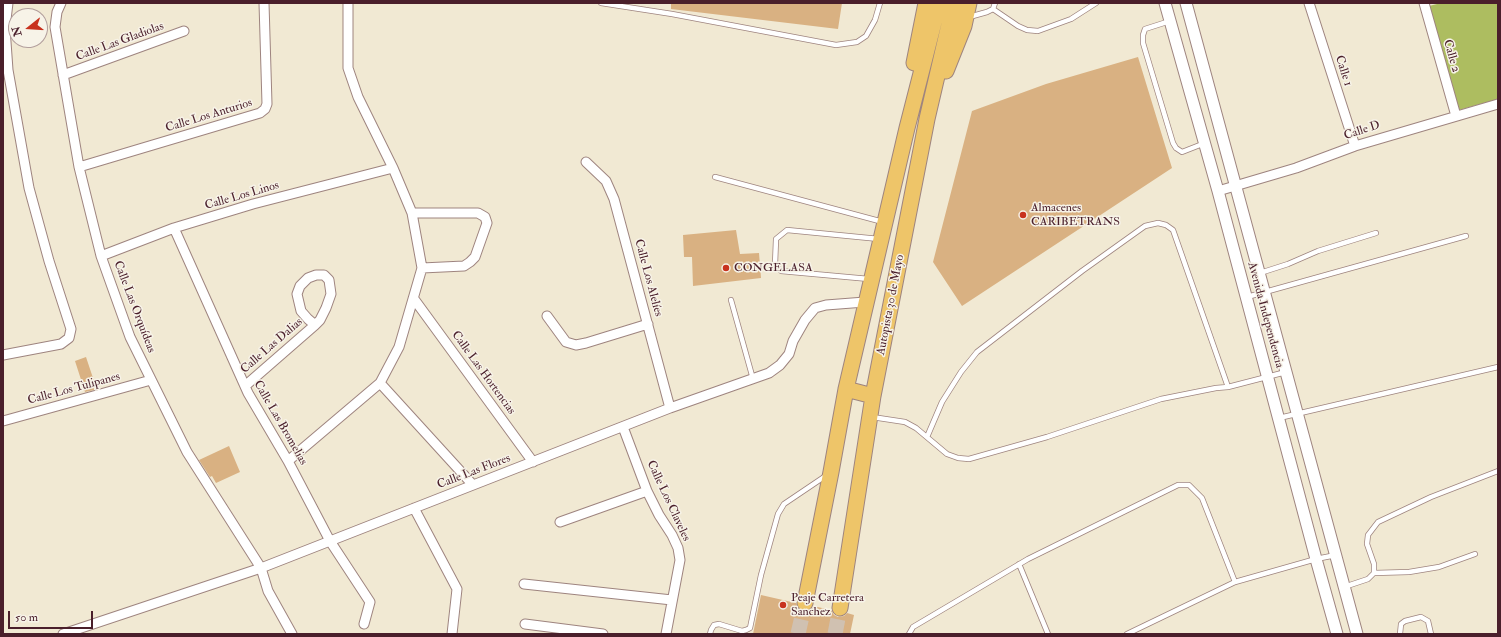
<!DOCTYPE html>
<html>
<head>
<meta charset="utf-8">
<style>
	body { margin:0 }
	#map { position:relative; width:1501px; height:637px; overflow:hidden; background:#f1e9d3; font-family:"IM FELL Double Pica",serif }
	canvas { display:block }
	.frame { position:absolute; inset:0; border:4px solid #4a1f2b; pointer-events:none }
	.north { position:absolute; left:8px; top:8px; width:40px; height:40px; box-sizing:border-box; background:#f7f3e8; border:1px solid #b29e9c; border-radius:50%; rotate:253deg; font-size:11px; font-weight:700; line-height:16px; text-align:center; color:#4a1f2b }
	.north::after { content:''; display:block; margin:auto; width:14px; height:18px; background:#c8321e; clip-path:polygon(50% 0,100% 100%,50% 72%,0 100%) }
	.scale { position:absolute; left:8px; top:611px; width:85px; height:18px; box-sizing:border-box; border:2px solid #4a1f2b; border-top:0; padding-left:5px; font-size:12px; line-height:14px; white-space:nowrap; color:#4a1f2b; -webkit-text-stroke:3px #f7f3e8; paint-order:stroke }
</style>
</head>
<body>
<div id="map">
<canvas width="1501" height="637"></canvas>
<div class="frame"></div>
<div class="north">N</div>
<div class="scale">50 m</div>
</div>
<script>
const g = document.querySelector('canvas').getContext('2d');
g.lineJoin = 'round';
function fillPath(path, color) { g.fillStyle = color; g.fill(path, 'evenodd'); }
const poly = rows => new Path2D(rows.map(r => 'M' + r).join(''));
function stroke(path, color, width, dash) { g.strokeStyle = color; g.lineWidth = width; g.lineCap = dash ? 'butt' : 'round'; g.setLineDash(dash || []); g.stroke(path); }
function write(font, color, halo, rows, align = 'center') {
  g.font = font + ' "IM FELL Double Pica",serif'; g.lineWidth = 3; g.setLineDash([]); g.textBaseline = 'middle'; g.strokeStyle = halo; g.fillStyle = color; for (const [text, x, y, turn = 0] of rows) {
    g.save(); g.translate(x, y); g.rotate((+turn || 0) * Math.PI / 180); g.textAlign = isNaN(turn) ? turn : align; if (halo) g.strokeText(text, 0, 0); g.fillText(text, 0, 0); g.restore();
  }
}
fillPath(poly([
	[1441,3,1498,3,1498,99,1459,110,1429,6]
]), '#adbd60');
fillPath(poly([
	[671,3,842,3,838,29,671,9],
	[1138,57,1172,168,962,306,933,262,972,111,1046,84],
	[736,230,740,254,759,253,761,278,693,286,692,257,684,257,683,235],
	[86,357,95,384,93,384,94,390,85,392,75,361],
	[229,446,240,472,216,483,212,476,210,477,199,460],
	[761,595,796,603,799,609,803,612,808,611,813,606,831,610,834,615,838,617,844,616,847,613,854,615,850,634,753,634]
]), '#d9b182');
stroke(poly([
	[798,634,805,603],
	[835,634,840,608]
]), '#d0c1b1', 15, [15, 8]);
const service = poly([
	[601,3,672,14,836,45,857,42,866,36,875,20,880,3],
	[993,9,1018,26,1027,30,1038,31,1071,19,1096,3],
	[969,17,987,12,993,9,995,3],
	[1170,21,1145,29,1143,35,1143,43,1173,143,1176,148,1182,152,1205,143],
	[715,177,883,222],
	[1260,273,1288,264,1318,251,1376,233],
	[869,279,781,271,775,265,776,239,787,230,879,239],
	[1247,297,1466,236],
	[731,300,753,379],
	[872,417,905,422,916,428,947,454,958,458,969,459,1047,437,1161,399,1216,388,1228,387,1286,372],
	[1279,418,1498,367],
	[927,437,942,402,961,372,977,352,1082,271,1145,226,1158,223,1166,225,1173,230,1228,387],
	[1019,564,1048,634],
	[1374,573,1409,572,1439,567,1475,554],
	[1344,587,1368,579,1374,573,1374,564,1367,544,1368,535,1378,522,1431,497,1498,471],
	[710,634,711,630,714,625,719,624,742,631,746,630,750,628,761,575,778,514,784,504,827,475],
	[909,634,913,627,1028,559,1178,485,1189,485,1202,498,1235,582],
	[1127,634,1235,582,1316,559,1336,555],
	[1400,634,1401,624,1405,621,1421,617,1428,621,1431,634]
]);
const minor = poly([
	[61,3,57,12,55,27,79,167,101,256,130,337,187,452,261,568,268,591,292,634],
	[1309,3,1355,146],
	[1424,3,1456,116],
	[63,75,184,31],
	[586,162,606,181,614,199,670,408],
	[79,167,260,113,265,109,267,104,264,3],
	[1218,191,1296,168,1355,146,1498,104],
	[412,213,478,213,485,217,487,223,475,257,470,262,464,266,422,268],
	[174,228,248,393,288,461,330,541,370,602,364,624],
	[101,256,174,228,253,204,393,168],
	[414,299,533,462],
	[547,316,566,342,576,345,586,343,648,324],
	[3,355,61,344,69,338,71,329,49,261,29,188,8,70,5,28,8,3],
	[380,383,473,485],
	[245,386,315,325,320,320,326,308,331,294,329,280,324,275,316,275,308,278,300,286,297,294,301,311,308,319,315,325],
	[3,421,151,380],
	[623,427,647,491,659,515,672,535,678,548,680,560,666,634],
	[288,461,380,383,399,347,422,268,412,213,393,168,358,97,348,68,348,3],
	[414,508,457,589,452,634],
	[560,522,647,491],
	[524,584,672,600],
	[525,624,603,634],
	[63,634,261,568,670,408,769,373,780,365,789,354,793,341,805,320,815,308,826,305,865,302]
]);
const tertiary = poly([
	[1165,3,1218,191,1316,559,1337,634],
	[1186,3,1357,634]
]);
const trunk = poly([
	[914,63,926,3],
	[946,71,964,26,969,3],
	[846,389,873,396],
	[805,603,831,472,846,389,907,128,939,3],
	[840,608,873,396,927,119,954,3]
]);
stroke(service, '#9e847f', 6);
stroke(minor, '#9e847f', 11);
stroke(tertiary, '#9e847f', 13);
stroke(trunk, '#9e847f', 17);
stroke(service, '#fff', 4.5);
stroke(minor, '#fff', 9);
stroke(tertiary, '#fff', 11);
stroke(trunk, '#eec569', 15);
for (const [x, y, r, color] of [
	[1023,215,4,"#c8321e"],
	[726,268,4,"#c8321e"],
	[783,605,4,"#c8321e"]
]) { const dot = new Path2D(); dot.arc(x, y, r, 0, 2 * Math.PI); g.fillStyle = color; g.fill(dot); stroke(dot, '#f7f3e8', 1.5); }
write('12px', '#4a1f2b', '#f7f3e8', [
	["Calle Las Gladiolas",120,42,-20],
	["Calle 2",1451,56,74],
	["Calle 1",1343,71,72],
	["Calle Los Anturios",209,116,-17],
	["Calle D",1362,131,-18],
	["Calle Los Linos",242,196,-16],
	["Calle Los Alelíes",648,278,75],
	["Autopista 30 de Mayo",891,305,-79],
	["Calle Las Orquídeas",134,307,69],
	["Avenida Independencia",1265,315,75],
	["Calle Las Dalias",272,346,-41],
	["Calle Las Hortencias",483,373,54],
	["Calle Los Tulipanes",74,389,-15],
	["Calle Las Bromelias",280,423,60],
	["Calle Las Flores",474,472,-21],
	["Calle Los Claveles",668,501,65]
]);
write('12px', '#4a1f2b', '#f7f3e8', [
	["Almacenes",1031,208],
	["CARIBETRANS",1031,222],
	["CONGELASA",734,268],
	["Peaje Carretera",791,598],
	["Sanchez",791,612]
], 'left');
</script>
</body>
</html>
